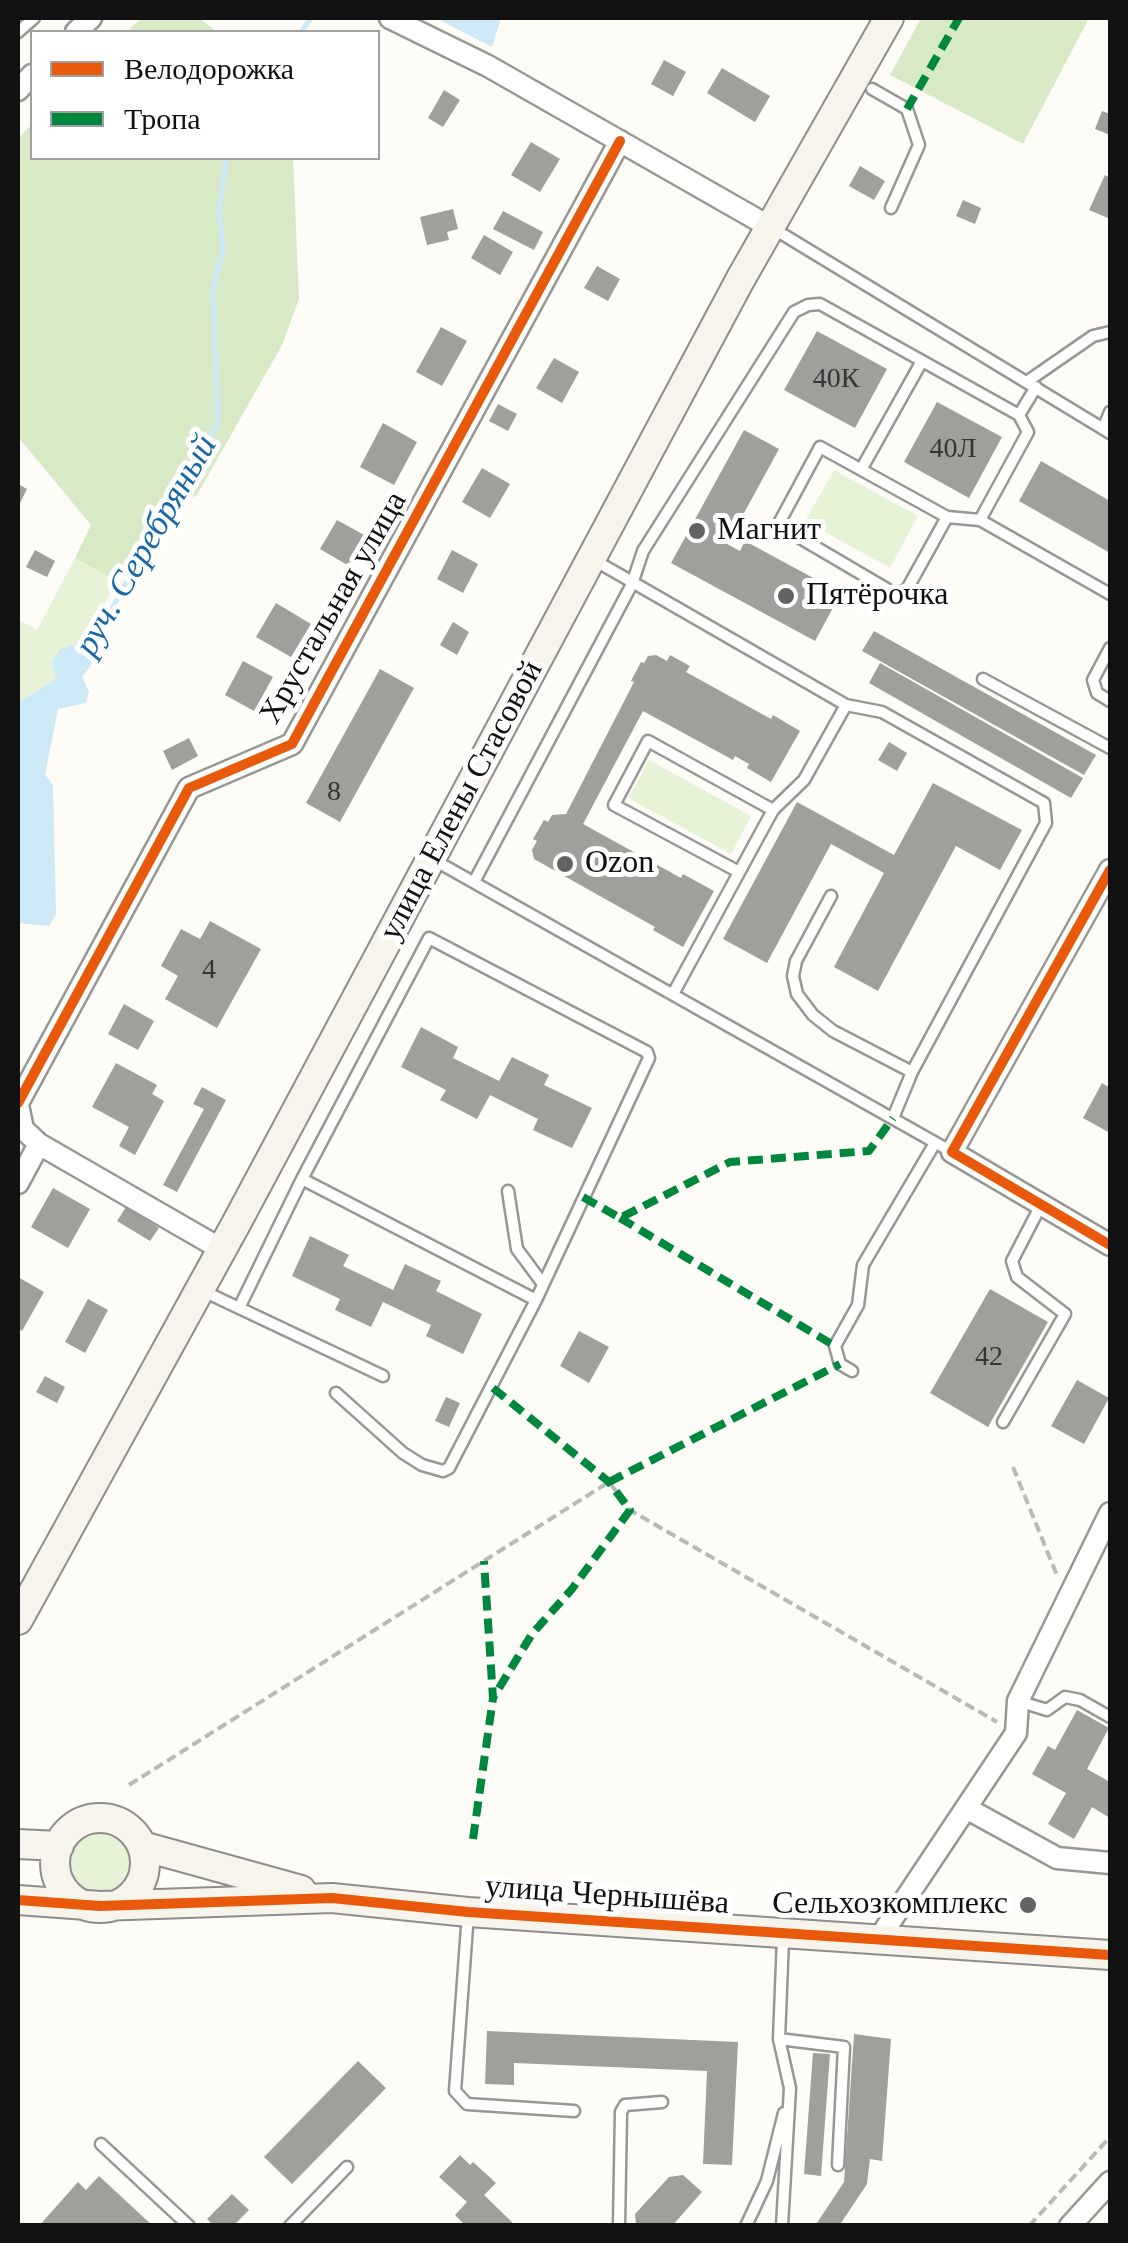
<!DOCTYPE html>
<html>
<head>
<meta charset="utf-8">
<style>
	body { margin:0 }
	#map { position:relative; width:1128px; height:2243px; overflow:hidden; background:#fdfcf7; font-family:Georgia,serif }
	canvas { display:block }
	.frame { position:absolute; inset:0; border:20px solid #111; pointer-events:none }
	.legend { position:absolute; left:30px; top:30px; width:350px; height:130px; box-sizing:border-box; background:#fff; border:2px solid #a0a0a0; margin:0; padding:12px 18px; list-style:none; font-size:30px; color:#111 }
	.legend li { display:flex; align-items:center; gap:20px; height:50px }
	.legend b { width:50px; border:2px solid #a0a0a0 }
</style>
</head>
<body>
<div id="map">
<canvas width="1128" height="2243"></canvas>
<div class="frame"></div>
<ul class="legend">
<li><b style="height:12px;background:#e8590c"></b>Велодорожка</li>
<li><b style="height:12px;background:#00873e"></b>Тропа</li>
</ul>
</div>
<script>
const g = document.querySelector('canvas').getContext('2d');
g.lineJoin = 'round';
function fillPath(path, color) { g.fillStyle = color; g.fill(path, 'evenodd'); }
const poly = rows => new Path2D(rows.map(r => 'M' + r).join(''));
function stroke(path, color, width, dash) { g.strokeStyle = color; g.lineWidth = width; g.lineCap = dash ? 'butt' : 'round'; g.setLineDash(dash || []); g.stroke(path); }
function write(font, color, halo, rows, align = 'center') {
  g.font = font + ' Georgia,serif'; g.lineWidth = 10; g.setLineDash([]); g.textBaseline = 'middle'; g.strokeStyle = halo; g.fillStyle = color; for (const [text, x, y, turn = 0] of rows) {
    g.save(); g.translate(x, y); g.rotate((+turn || 0) * Math.PI / 180); g.textAlign = isNaN(turn) ? turn : align; if (halo) g.strokeText(text, 0, 0); g.fillText(text, 0, 0); g.restore();
  }
}
fillPath(poly([
	[834,470,918,516,890,568,805,521],
	[75,558,117,581,79,650,71,645,60,649,52,661,56,679,18,703,18,619,37,630],
	[649,760,751,816,731,854,628,798],
	'68 1864a32 32 0 1 1 64 0a32 32 0 1 1-64 0Z'
]), '#e7f3d7');
fillPath(poly([
	[142,18,199,18,217,32,126,32],
	[921,18,1089,18,1023,144,890,75],
	[32,124,32,158,293,158,299,299,282,345,197,495,154,515,117,581,75,558,91,525,18,437,18,139]
]), '#d8eac5');
fillPath(poly([
	[436,18,501,18,492,47],
	[71,645,95,660,82,677,89,692,86,703,58,709,45,775,53,785,56,914,49,926,18,923,18,703,56,679,52,661,60,649]
]), '#cde8f7');
stroke(poly([
	[301,32,311,18],
	[84,657,218,423,213,291,223,249,219,209,227,158]
]), '#cde8f7', 5);
fillPath(poly([
	[664,60,686,72,673,96,651,84],
	[722,68,770,96,755,122,707,93],
	[444,90,460,100,443,127,428,118],
	[1102,111,1110,114,1110,135,1095,129],
	[531,142,560,159,540,192,511,175],
	[860,166,885,181,874,200,849,186],
	[1105,175,1110,178,1110,219,1089,210],
	[963,200,981,208,975,224,956,216],
	[453,209,458,229,447,232,449,240,427,245,420,217],
	[503,211,543,232,534,250,493,229],
	[484,235,513,252,500,275,471,258],
	[597,266,620,279,608,301,584,288],
	[441,327,467,341,442,386,416,372],
	[817,331,887,369,855,428,784,390],
	[554,358,579,372,562,403,536,388],
	[937,402,1002,437,969,498,904,462],
	[498,404,517,414,508,431,489,421],
	[383,423,417,442,394,485,360,467],
	[744,430,779,449,727,544,740,551,745,541,841,593,815,641,671,563],
	[1041,461,1110,501,1110,553,1019,501],
	[482,468,510,484,490,518,462,502],
	[18,484,27,489,18,507],
	[337,520,366,536,349,566,320,549],
	[35,550,55,561,47,577,26,567],
	[452,550,478,564,463,593,437,579],
	[276,603,311,624,291,657,256,637],
	[453,622,469,632,457,655,440,645],
	[874,631,1096,755,1084,775,862,651],
	[656,655,667,661,670,655,690,666,686,672,771,719,773,715,800,731,771,782,747,768,749,764,735,756,733,760,643,711,583,824,681,878,683,874,714,891,683,947,653,930,655,927,534,859,532,850,537,841,533,839,544,820,548,822,552,815,566,814,634,682,631,681,641,662,644,663,648,656],
	[243,661,273,677,254,711,225,695],
	[880,663,1083,778,1071,798,869,683],
	[380,669,414,688,340,822,306,803],
	[189,738,198,756,172,770,163,751],
	[889,742,907,753,897,771,878,760],
	[933,783,1022,830,1000,870,956,846,878,991,834,967,884,873,831,844,767,963,723,939,797,802,894,855],
	[210,921,261,949,217,1028,165,999,178,976,161,966,181,929,200,939],
	[124,1004,154,1021,138,1050,108,1034],
	[421,1027,458,1047,453,1058,499,1081,512,1057,549,1075,544,1085,592,1108,572,1148,533,1130,538,1119,490,1095,477,1119,440,1100,446,1090,401,1067],
	[116,1063,157,1085,152,1094,164,1101,135,1155,119,1146,129,1127,92,1107],
	[1102,1083,1110,1088,1110,1133,1083,1118],
	[202,1087,226,1100,177,1192,163,1185,204,1109,193,1104],
	[53,1188,90,1209,68,1248,31,1227],
	[126,1207,159,1228,150,1241,117,1221],
	[310,1236,349,1255,343,1266,393,1290,405,1264,441,1281,436,1291,482,1314,463,1354,426,1336,431,1325,383,1302,371,1327,335,1310,340,1299,292,1276],
	[18,1277,44,1292,22,1331,18,1328],
	[990,1289,1048,1322,988,1427,930,1393],
	[88,1299,108,1310,85,1353,65,1342],
	[579,1331,609,1347,589,1383,560,1366],
	[45,1376,65,1387,57,1403,36,1392],
	[1077,1380,1109,1398,1084,1444,1051,1426],
	[446,1397,460,1403,449,1427,435,1421],
	[1077,1710,1109,1728,1087,1769,1110,1782,1110,1818,1092,1807,1074,1839,1048,1824,1066,1793,1032,1774,1048,1746,1055,1750],
	[487,2031,738,2042,732,2165,703,2164,707,2071,514,2063,514,2085,485,2084],
	[854,2034,891,2039,882,2161,870,2159,867,2184,839,2226,815,2226,844,2182],
	[813,2053,830,2054,821,2176,804,2174],
	[358,2061,386,2088,292,2184,264,2157],
	[460,2155,470,2165,473,2162,496,2183,484,2195,516,2226,466,2226,455,2215,467,2202,439,2177],
	[683,2175,702,2192,672,2226,636,2226,635,2214,669,2177],
	[99,2176,153,2226,39,2226,78,2182,86,2190],
	[232,2194,249,2210,233,2226,214,2226,207,2219]
]), '#a19f9c');
const lane = poly([
	[18,32,34,18],
	[872,89,907,109,919,145,891,208],
	[774,229,1110,433],
	[1028,381,1093,336,1110,332],
	[1036,387,1019,415,1028,432,980,520,1110,594],
	[1103,429,1110,412],
	[862,468,922,361],
	[947,517,906,591,892,592,778,525,820,447,947,517,980,520],
	[594,560,846,705,882,712,1044,803,1046,823,912,1072,893,1118],
	[1110,648,1093,680,1097,693,1110,701],
	[983,679,1110,748],
	[434,860,952,1152],
	[739,872,614,805,648,741,773,810],
	[474,882,632,584,643,551,794,312,808,305,820,304,1019,415],
	[831,896,796,961,793,976,797,994,813,1015,833,1031,912,1072],
	[673,994,773,810,804,780,846,705],
	[302,1179,536,1300],
	[508,1191,517,1249,543,1284],
	[201,1290,383,1376],
	[239,1308,302,1179,429,938,647,1052,649,1058,536,1300,449,1468,443,1471,422,1465,403,1453,336,1393],
	[852,1371,840,1364,835,1346,858,1305,863,1265,935,1143],
	[1003,1422,1065,1314,1017,1277,1012,1261,1041,1205],
	[1018,1701,1047,1710,1065,1697,1080,1700,1110,1717],
	[468,1913,455,2091,467,2104,574,2111],
	[779,2039,844,2047,838,2165],
	[101,2144,189,2226],
	[290,2226,347,2167],
	[619,2226,621,2112,625,2105,662,2102],
	[746,2226,767,2181,784,2113],
	[782,2226,790,2088,779,2039,783,1938]
]);
const street = poly([
	[390,18,488,66,770,227],
	[76,32,91,18],
	[18,90,32,75],
	[1110,870,952,1152,1110,1245],
	[18,1103,189,788,292,744,620,141],
	[18,1105,23,1129,39,1144,221,1249],
	[18,1183,39,1144],
	[966,1808,1057,1858,1110,1863],
	[880,1937,1016,1733,1018,1701,1110,1513],
	[1070,2226,1110,2182]
]);
const secondary = poly([
	[18,1620,237,1222,740,280,889,18],
	'55 1863a45 45 0 1 1 90 0a45 45 0 1 1-90 0Z',
	[18,1844,59,1846],
	[142,1846,301,1890],
	[18,1900,100,1906,332,1898,468,1912,1110,1955]
]);
stroke(lane, '#979795', 15);
stroke(street, '#979795', 25);
stroke(secondary, '#8e8d8b', 32);
stroke(poly([
	[1013,1467,1058,1578],
	[129,1785,609,1482,630,1510,997,1722],
	[1029,2226,1110,2137]
]), '#b9b9b8', 4, [10, 5]);
stroke(lane, '#fffffe', 10);
stroke(street, '#fffffe', 20);
stroke(secondary, '#f6f4eb', 28);
stroke(poly([
	[907,109,959,18],
	[583,1197,620,1218,730,1162,869,1151,893,1118],
	[620,1218,835,1346],
	[493,1388,609,1482,630,1510,572,1589,532,1634,493,1698],
	[609,1482,840,1364],
	[473,1839,493,1698,484,1561]
]), '#00873e', 8, [15, 8]);
stroke(poly([
	[1110,870,952,1152,1110,1245],
	[18,1103,189,788,292,744,620,141],
	[18,1900,100,1906,332,1898,468,1912,1110,1955]
]), '#e8590c', 10);
for (const [x, y, r, color] of [
	[697,531,10,"#646362"],
	[786,596,10,"#646362"],
	[565,864,10,"#646362"],
	[1028,1905,10,"#646362"]
]) { const dot = new Path2D(); dot.arc(x, y, r, 0, 2 * Math.PI); g.fillStyle = color; g.fill(dot); stroke(dot, '#fff', 4); }
write('28px', '#353434', null, [
	["40К",836,380],
	["40Л",953,450],
	["8",334,793],
	["4",209,971],
	["42",989,1358]
]);
write('32px', '#111', '#fff', [
	["Магнит",717,531],
	["Пятёрочка",806,596],
	["Ozon",585,864],
	["Сельхозкомплекс",1008,1905,"right"]
], 'left');
write('32px', '#111', '#fff', [
	["Хрустальная улица",334,608,-60],
	["улица Елены Стасовой",462,801,-62],
	["улица Чернышёва",607,1896,4]
]);
write('italic 35px', '#1768a6', '#fff', [
	["руч. Серебряный",147,546,-60]
]);
</script>
</body>
</html>
